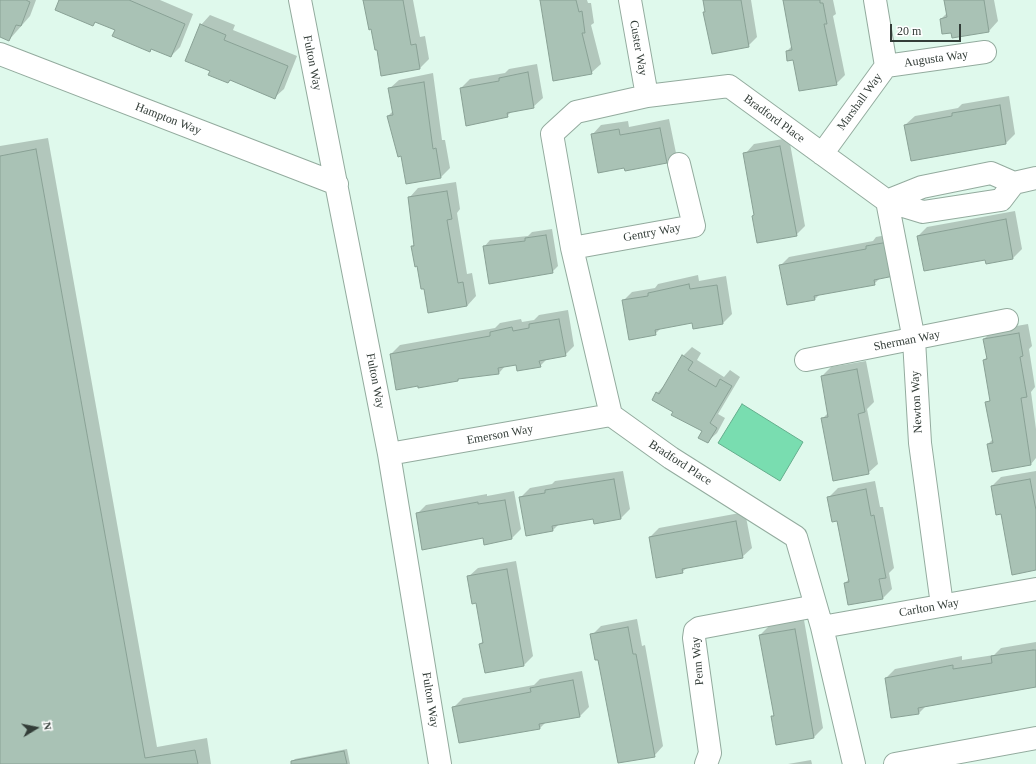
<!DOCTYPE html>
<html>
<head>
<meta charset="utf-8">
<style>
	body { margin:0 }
	#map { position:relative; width:1036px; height:764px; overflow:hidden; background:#dff9ec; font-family:"Times New Roman",serif }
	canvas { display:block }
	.north { position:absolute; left:16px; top:708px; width:40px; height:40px; -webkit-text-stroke:3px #fff; paint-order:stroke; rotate:80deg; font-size:11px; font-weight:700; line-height:16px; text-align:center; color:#333d38 }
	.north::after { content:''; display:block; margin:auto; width:14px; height:18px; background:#333d38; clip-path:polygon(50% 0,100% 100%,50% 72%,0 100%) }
	.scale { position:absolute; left:890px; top:24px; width:71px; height:18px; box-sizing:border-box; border:2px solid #333d38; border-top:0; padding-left:5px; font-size:12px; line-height:14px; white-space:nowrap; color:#333d38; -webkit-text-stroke:3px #fff; paint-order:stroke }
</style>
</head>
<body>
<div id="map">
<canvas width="1036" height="764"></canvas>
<div class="north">N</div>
<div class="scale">20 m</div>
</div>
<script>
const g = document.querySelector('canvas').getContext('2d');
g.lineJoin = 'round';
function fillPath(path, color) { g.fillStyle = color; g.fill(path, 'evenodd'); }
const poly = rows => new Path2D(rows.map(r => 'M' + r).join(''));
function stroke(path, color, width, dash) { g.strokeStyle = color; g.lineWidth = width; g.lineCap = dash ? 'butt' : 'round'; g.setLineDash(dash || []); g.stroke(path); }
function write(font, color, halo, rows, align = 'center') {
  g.font = font + ' "Times New Roman",serif'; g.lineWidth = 3.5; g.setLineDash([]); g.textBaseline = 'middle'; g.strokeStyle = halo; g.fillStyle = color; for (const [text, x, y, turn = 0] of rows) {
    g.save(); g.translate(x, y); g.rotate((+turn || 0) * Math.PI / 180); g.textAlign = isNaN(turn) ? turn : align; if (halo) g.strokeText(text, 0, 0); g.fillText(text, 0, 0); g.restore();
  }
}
const water = poly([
	[742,404,803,442,780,481,718,443,742,404]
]);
fillPath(water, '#79ddb0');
stroke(water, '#64ad8c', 1);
fillPath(poly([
	[0,0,36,0,30,16,9,40,0,36],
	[60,0,160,0,193,14,180,47,171,56,152,48,149,51,116,30,96,21,92,25],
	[364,0,413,0,420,37,425,36,429,59,420,68,377,49],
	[541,0,587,0,588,3,591,3,594,23,591,25,601,64,591,73],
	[704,0,751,0,757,37,748,46],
	[784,0,833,0,836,14,833,16,845,75,836,84,794,59,787,51,792,46],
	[945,0,994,0,998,21,989,31,952,32,941,19,947,13],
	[210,15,235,25,233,30,297,56,284,89,274,98,230,80,228,82,201,25],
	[537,64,543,98,533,107,512,111,507,116,489,119,487,122,467,125,461,88,470,79,505,73,509,69],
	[433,73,442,140,445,140,450,168,441,177,402,155,388,116,393,111,389,89,399,80],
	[1009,96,1015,134,1006,143,905,125,915,116,958,108,962,104],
	[669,119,676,153,666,162,625,167,592,135,601,125,628,121,629,127],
	[48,138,157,747,207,738,211,764,0,764,0,146],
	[789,138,805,226,796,235,753,216,755,214,745,154,754,144],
	[456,182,460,209,457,213,467,274,472,273,476,296,467,306,429,312,425,287,412,246,415,244,409,198,418,188],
	[1015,211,1022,249,1013,258,987,263,986,259,918,236,927,227],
	[552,229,558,266,552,272,484,247,490,240,528,236,532,232],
	[897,233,880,278,874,284,819,295,815,299,780,266,789,257,873,241,876,237],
	[698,275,699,281,726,276,732,314,723,323,694,328,693,322,662,327,655,334,623,301,632,292,655,288,658,284],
	[568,310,574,346,565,355,548,358,540,366,517,364,506,365,499,373,460,378,458,380,391,354,400,345,495,328,500,323,521,319,522,322,534,320,539,315],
	[1028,324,1032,346,1029,349,1035,387,1031,392,1036,429,1036,458,1031,464,988,444,993,439,987,403,991,399,984,360,987,357,984,339,993,330],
	[692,347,701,353,697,360,724,377,730,370,740,377,718,414,725,418,717,433,707,442,703,431,674,412,657,393,665,385,683,356],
	[866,361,874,402,867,409,878,464,868,473,822,419,828,413,822,376,831,367],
	[623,471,630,509,621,518,594,518,559,524,553,530,520,498,530,488,552,484,555,481],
	[1036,471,1036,569,1002,513,992,486,1001,477],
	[875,481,880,507,883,507,894,568,889,573,892,589,883,598,849,604,845,583,849,579,838,520,829,497,838,488],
	[514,491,521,529,512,538,484,537,417,514,426,505,487,494,487,496],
	[745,512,752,548,742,557,688,567,682,572,650,537,659,528],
	[516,561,533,656,524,665,485,671,480,644,484,640,477,602,468,577,478,568],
	[637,619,642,646,645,645,663,746,654,756,599,658,592,635,601,626],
	[804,620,823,728,814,737,777,744,772,717,775,714,760,635,769,626],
	[1036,642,1036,687,926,706,919,713,892,717,886,678,895,669,962,656,962,660,994,655,1001,648],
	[582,671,589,707,580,716,546,722,540,728,454,707,463,698,534,685,540,679],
	[347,749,350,764,292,764,292,762,295,759],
	[811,760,812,764,788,764]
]), '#0003');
const building = poly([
	[0,0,26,0,30,2,21,26,16,25,9,41,0,37,0,0],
	[59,0,129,0,185,24,171,57,151,49,150,52,112,36,115,30,95,22,93,26,55,10,59,0],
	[363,0,403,0,411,45,416,44,420,69,381,76,377,50,375,50,371,29,369,30,363,0],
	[540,0,576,0,579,12,582,11,585,33,582,33,592,74,553,81,540,0],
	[703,0,741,0,749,47,712,54,703,12,705,12,703,0],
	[783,0,820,0,820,3,823,3,827,24,824,24,837,85,799,91,793,60,787,61,786,51,792,50,783,0],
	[944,0,984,0,989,32,952,38,951,33,942,34,940,19,947,17,944,0],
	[200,24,226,35,224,40,288,66,275,99,230,80,228,83,208,75,210,71,185,61,200,24],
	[528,72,534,108,507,113,508,117,466,126,460,88,499,81,499,78,528,72],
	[424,82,433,149,436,148,441,178,406,184,401,156,398,157,387,116,393,115,388,88,424,82],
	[1000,105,1006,144,911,161,904,125,952,116,952,113,1000,105],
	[660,128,667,163,625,171,624,168,598,173,591,134,619,129,620,135,660,128],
	[780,146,797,236,757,243,752,216,754,215,743,153,780,146],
	[36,149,145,758,195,750,198,764,0,764,0,156,36,149],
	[447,191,452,219,447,220,458,283,463,282,467,306,428,313,424,289,421,289,417,266,415,267,411,246,414,246,408,197,447,191],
	[1006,219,1013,259,986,264,985,260,924,271,917,236,1006,219],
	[546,235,553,273,489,284,483,246,525,241,525,238,546,235],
	[888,242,894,276,874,280,875,285,814,296,815,300,787,305,779,265,866,249,866,246,888,242],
	[689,284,690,289,717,285,723,324,693,329,692,323,655,330,656,335,629,340,622,300,648,296,648,293,689,284],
	[559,319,566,356,539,361,541,367,517,371,516,365,498,368,499,374,458,379,458,381,418,388,418,386,396,390,390,354,490,336,490,332,512,327,513,331,529,328,529,324,559,319],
	[1019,333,1023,356,1020,357,1027,397,1021,398,1031,465,992,472,987,444,993,443,985,402,990,401,983,360,987,359,983,339,1019,333],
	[682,355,693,362,688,370,716,387,720,379,732,386,710,423,717,428,708,443,698,438,702,431,671,415,673,412,652,400,656,392,659,394,682,355],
	[857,369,865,412,858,414,869,474,833,481,821,418,828,417,821,376,857,369],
	[614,479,621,519,594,524,593,519,552,526,553,531,526,536,519,497,545,493,545,490,614,479],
	[1030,479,1036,510,1036,570,1012,575,1001,514,996,515,991,486,1030,479],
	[866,489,871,516,874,515,886,578,879,579,883,599,848,605,844,583,849,582,837,521,832,522,827,497,866,489],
	[505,500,512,539,484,545,483,538,422,550,416,513,478,502,478,504,505,500],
	[736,521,743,558,682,569,683,573,656,578,649,537,736,521],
	[507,569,524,666,485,673,479,644,483,643,476,603,472,604,467,576,507,569],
	[628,627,633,654,636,654,655,757,618,763,598,660,595,660,590,634,628,627],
	[795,629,814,738,776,745,771,716,774,716,759,635,795,629],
	[1033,650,1036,650,1036,687,918,708,919,714,891,718,885,678,953,665,953,669,992,663,991,656,1033,650],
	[573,680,580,717,539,724,540,729,459,743,452,707,531,692,530,688,573,680],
	[344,751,347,764,291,764,291,761,344,751]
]);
fillPath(building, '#a9c2b5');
stroke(building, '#89a195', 1);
const minor = poly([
	[300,0,389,454,440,764],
	[630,0,647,96],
	[0,54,337,184],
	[886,66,985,52],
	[822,154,886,66,875,0],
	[887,201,914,340,920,443,942,605],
	[887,201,922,187,991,173,1014,183,1036,178],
	[572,248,694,226,679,164],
	[806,360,1007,320],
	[389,454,611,415],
	[822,627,1036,589],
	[706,764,710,753,694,638,695,631,699,628,816,606],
	[854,764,822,627,796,537,671,458,611,415,572,248,552,134,576,112,647,96,729,86,887,201,923,212,1001,200,1014,183],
	[895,764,1036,738]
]);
stroke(minor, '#93ab9e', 24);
stroke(minor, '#fff', 22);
write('12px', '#333d38', '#fff', [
	["Custer Way",638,48,80],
	["Augusta Way",936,59,-8],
	["Fulton Way",312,63,79],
	["Marshall Way",860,102,-54],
	["Hampton Way",168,119,21],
	["Bradford Place",774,119,36],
	["Gentry Way",652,233,-10],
	["Sherman Way",907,341,-11],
	["Fulton Way",375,381,79],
	["Newton Way",917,402,-93],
	["Emerson Way",500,435,-10],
	["Bradford Place",680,463,33],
	["Carlton Way",929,608,-10],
	["Penn Way",698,661,-95],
	["Fulton Way",430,700,81]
]);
</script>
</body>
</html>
